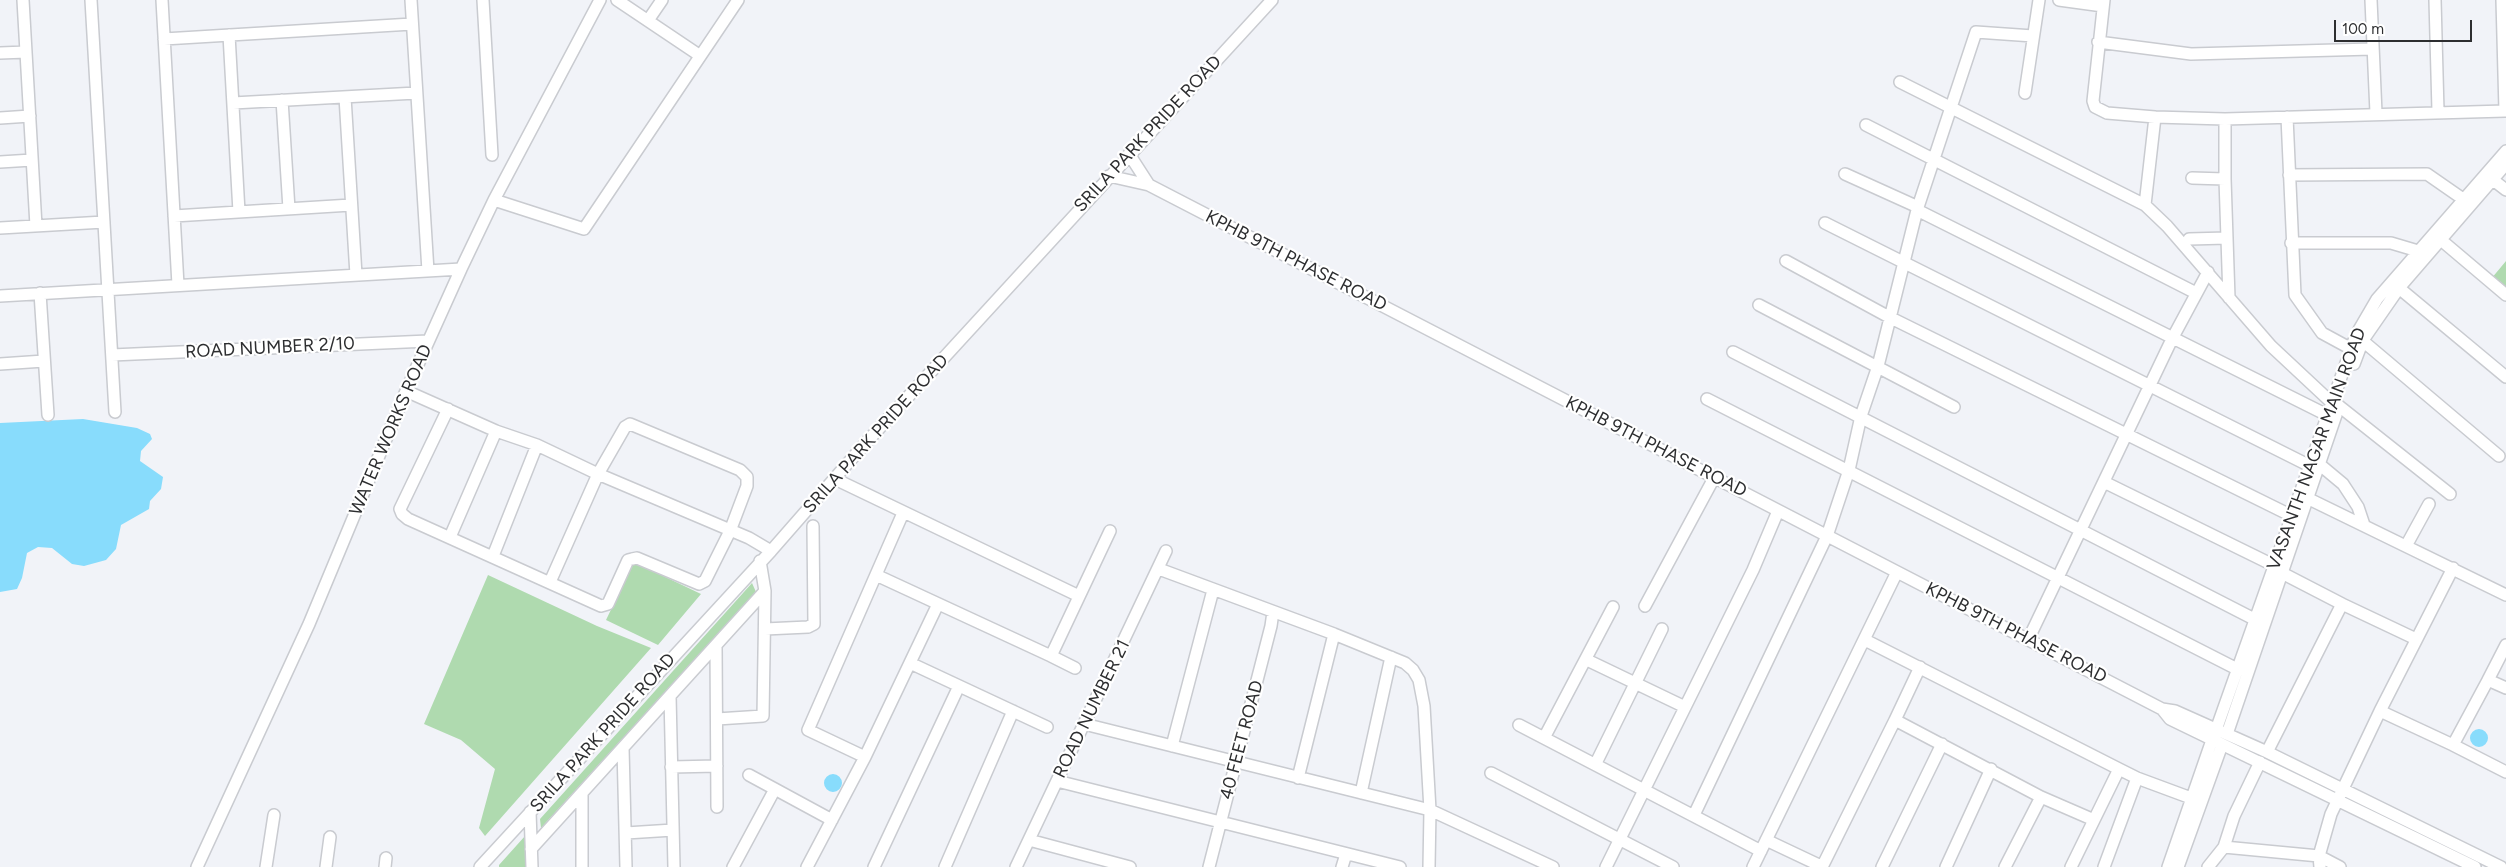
<!DOCTYPE html>
<html>
<head>
<meta charset="utf-8">
<style>
	body { margin:0 }
	#map { position:relative; width:2506px; height:867px; overflow:hidden; background:#f1f3f8; font-family:Figtree,sans-serif }
	canvas { display:block }
	.scale { position:absolute; left:2334px; top:20px; width:138px; height:22px; box-sizing:border-box; border:2px solid #2d2e30; border-top:0; padding-left:6px; font-size:15px; line-height:18px; white-space:nowrap; color:#2d2e30; -webkit-text-stroke:4px #fff; paint-order:stroke }
</style>
</head>
<body>
<div id="map">
<canvas width="2506" height="867"></canvas>
<div class="scale">100 m</div>
</div>
<script>
const g = document.querySelector('canvas').getContext('2d');
g.lineJoin = 'round';
function fillPath(path, color) { g.fillStyle = color; g.fill(path, 'evenodd'); }
const poly = rows => new Path2D(rows.map(r => 'M' + r).join(''));
function stroke(path, color, width, dash) { g.strokeStyle = color; g.lineWidth = width; g.lineCap = dash ? 'butt' : 'round'; g.setLineDash(dash || []); g.stroke(path); }
function write(font, color, halo, rows, align = 'center') {
  g.font = font + ' Figtree,sans-serif'; g.lineWidth = 4.5; g.setLineDash([]); g.textBaseline = 'middle'; g.strokeStyle = halo; g.fillStyle = color; for (const [text, x, y, turn = 0] of rows) {
    g.save(); g.translate(x, y); g.rotate((+turn || 0) * Math.PI / 180); g.textAlign = isNaN(turn) ? turn : align; if (halo) g.strokeText(text, 0, 0); g.fillText(text, 0, 0); g.restore();
  }
}
fillPath(poly([
	[2506,261,2506,292,2491,279],
	[634,562,701,594,658,645,606,620],
	[488,575,597,626,651,648,485,836,479,828,495,769,461,740,424,724],
	[752,583,756,592,541,828,540,819],
	[525,836,528,867,499,867,499,865]
]), '#afdaaf');
fillPath(poly([
	[83,419,137,428,150,434,152,439,141,451,140,461,163,477,161,489,150,501,149,509,121,525,116,549,106,560,84,566,72,564,52,548,38,547,27,553,22,578,17,589,0,592,0,423],
	'2470 738a9 9 0 1 1 18 0a9 9 0 1 1-18 0Z',
	'824 783a9 9 0 1 1 18 0a9 9 0 1 1-18 0Z'
]), '#88dcfc');
const minor = poly([
	[23,0,36,226],
	[91,0,115,412],
	[162,0,178,285],
	[411,0,428,271],
	[483,0,492,155],
	[617,0,699,55],
	[2059,0,2103,6],
	[2371,0,2376,113],
	[2435,0,2438,111],
	[649,19,662,0],
	[229,35,239,212],
	[164,39,412,24],
	[2098,42,2191,54,2372,49],
	[0,53,26,52],
	[1900,82,2145,205,2155,117,2107,113,2095,107,2093,101,2104,0],
	[2025,93,2039,0],
	[345,97,356,275],
	[282,100,289,209],
	[233,103,416,93],
	[2155,117,2225,119,2505,111,2502,0],
	[2287,117,2295,295,2322,333,2357,352],
	[0,118,30,116],
	[2225,119,2225,179,2229,298],
	[1866,125,2196,293],
	[1129,154,1149,185],
	[0,162,32,160],
	[1845,174,1918,207],
	[2289,175,2427,174,2463,199],
	[1109,176,1149,185,2162,709,2175,711,2267,752,2501,867],
	[2488,176,2506,190],
	[2192,178,2225,179],
	[494,200,584,229,738,0],
	[2145,205,2167,226,2271,346,2332,403,2339,406,2450,494],
	[1917,210,2333,418],
	[174,216,351,205],
	[1825,223,2310,466],
	[0,228,104,222],
	[2189,239,2227,238],
	[2441,240,2506,295],
	[2291,243,2391,243,2418,251],
	[1786,261,1889,317,2292,516],
	[2399,288,2506,377],
	[40,293,48,415],
	[0,296,461,269],
	[1759,305,1954,407],
	[2357,336,2499,456],
	[1733,352,2256,620],
	[112,355,428,341],
	[0,364,44,361],
	[2354,364,2363,340,2399,288,2506,164],
	[406,391,496,431,537,445,598,474,749,538,771,551],
	[1707,399,2239,670],
	[448,409,400,509,402,514,408,519,601,606,608,604,628,560,632,559,637,558,699,584,705,581,730,531,747,486,747,477,740,470,630,424,625,427,598,474,550,582],
	[2319,464,2343,484,2358,507,2364,525],
	[835,479,1079,596],
	[2104,482,2275,566,2282,573,2342,604,2267,752],
	[2307,498,2506,595],
	[450,537,496,431],
	[2406,546,2429,504],
	[493,556,537,445],
	[2453,568,2380,711,2453,745],
	[1159,569,1334,634,1405,663,1413,670,1419,680,1424,706,1430,810,1429,867],
	[876,575,1051,656,1110,531],
	[2342,604,2416,639],
	[1645,606,1714,478],
	[765,629,808,627,814,624,813,526],
	[1865,640,2119,769],
	[2028,640,2172,339,2208,272],
	[716,645,717,807],
	[2506,645,2488,680,2506,688],
	[1051,656,1075,668],
	[1587,660,1685,707],
	[910,663,1047,727],
	[2488,680,2453,745,2506,772],
	[670,696,674,867],
	[2162,709,2170,719,2475,867],
	[717,719,763,716,765,591,760,561],
	[1895,720,1920,667],
	[1084,724,1430,810,1553,867],
	[1519,725,1761,851],
	[2216,730,2356,335,2377,299,2506,151],
	[2227,734,2336,415],
	[1544,738,1613,607],
	[1172,746,1213,590],
	[623,748,626,867],
	[865,757,808,730,903,513],
	[1596,763,1662,629],
	[671,767,717,766],
	[1491,773,1673,867],
	[749,775,832,820],
	[1298,778,1334,634],
	[1057,781,1400,867],
	[1361,793,1391,657],
	[582,795,582,867],
	[530,812,532,867],
	[1694,815,1827,536,1849,470,1861,416,1878,366,1917,210,1976,32,2033,36],
	[626,833,673,830],
	[1029,840,1130,867],
	[1766,840,1821,866],
	[2224,847,2319,856,2331,814,2380,711],
	[531,849,765,591],
	[197,867,309,624,406,391,461,269,494,200,600,0],
	[266,867,274,815],
	[326,867,330,837],
	[385,867,386,858],
	[480,867,771,551,862,447,1272,0],
	[733,867,775,789],
	[807,867,865,757,938,604],
	[874,867,959,686],
	[945,867,1013,711],
	[1016,867,1166,551],
	[1209,867,1271,626,1273,612],
	[1342,867,1346,854],
	[1606,867,1753,570,1778,511],
	[1753,867,1897,572],
	[1822,867,1895,720,2041,797],
	[1882,867,1942,744],
	[1946,867,1991,769],
	[2005,867,2041,797,2094,820],
	[2071,867,2119,769,2137,778,2191,798],
	[2104,867,2137,778],
	[2168,867,2212,740],
	[2178,867,2222,745],
	[2208,867,2224,847,2234,816,2260,762],
	[2320,867,2319,856,2340,867]
]);
stroke(minor, '#c9cbd0', 14);
stroke(minor, '#fff', 11);
write('18px', '#2d2e30', '#fff', [
	["SRILA PARK PRIDE ROAD",1148,134,-47],
	["KPHB 9TH PHASE ROAD",1296,261,27],
	["ROAD NUMBER 2/10",270,348,-3],
	["WATER WORKS ROAD",391,430,-67],
	["SRILA PARK PRIDE ROAD",876,434,-48],
	["KPHB 9TH PHASE ROAD",1656,447,27],
	["VASANTH NAGAR MAIN ROAD",2317,449,-70],
	["KPHB 9TH PHASE ROAD",2016,633,27],
	["ROAD NUMBER 21",1092,709,-64],
	["SRILA PARK PRIDE ROAD",603,733,-48],
	["40 FEET ROAD",1242,740,-75]
]);
</script>
</body>
</html>
